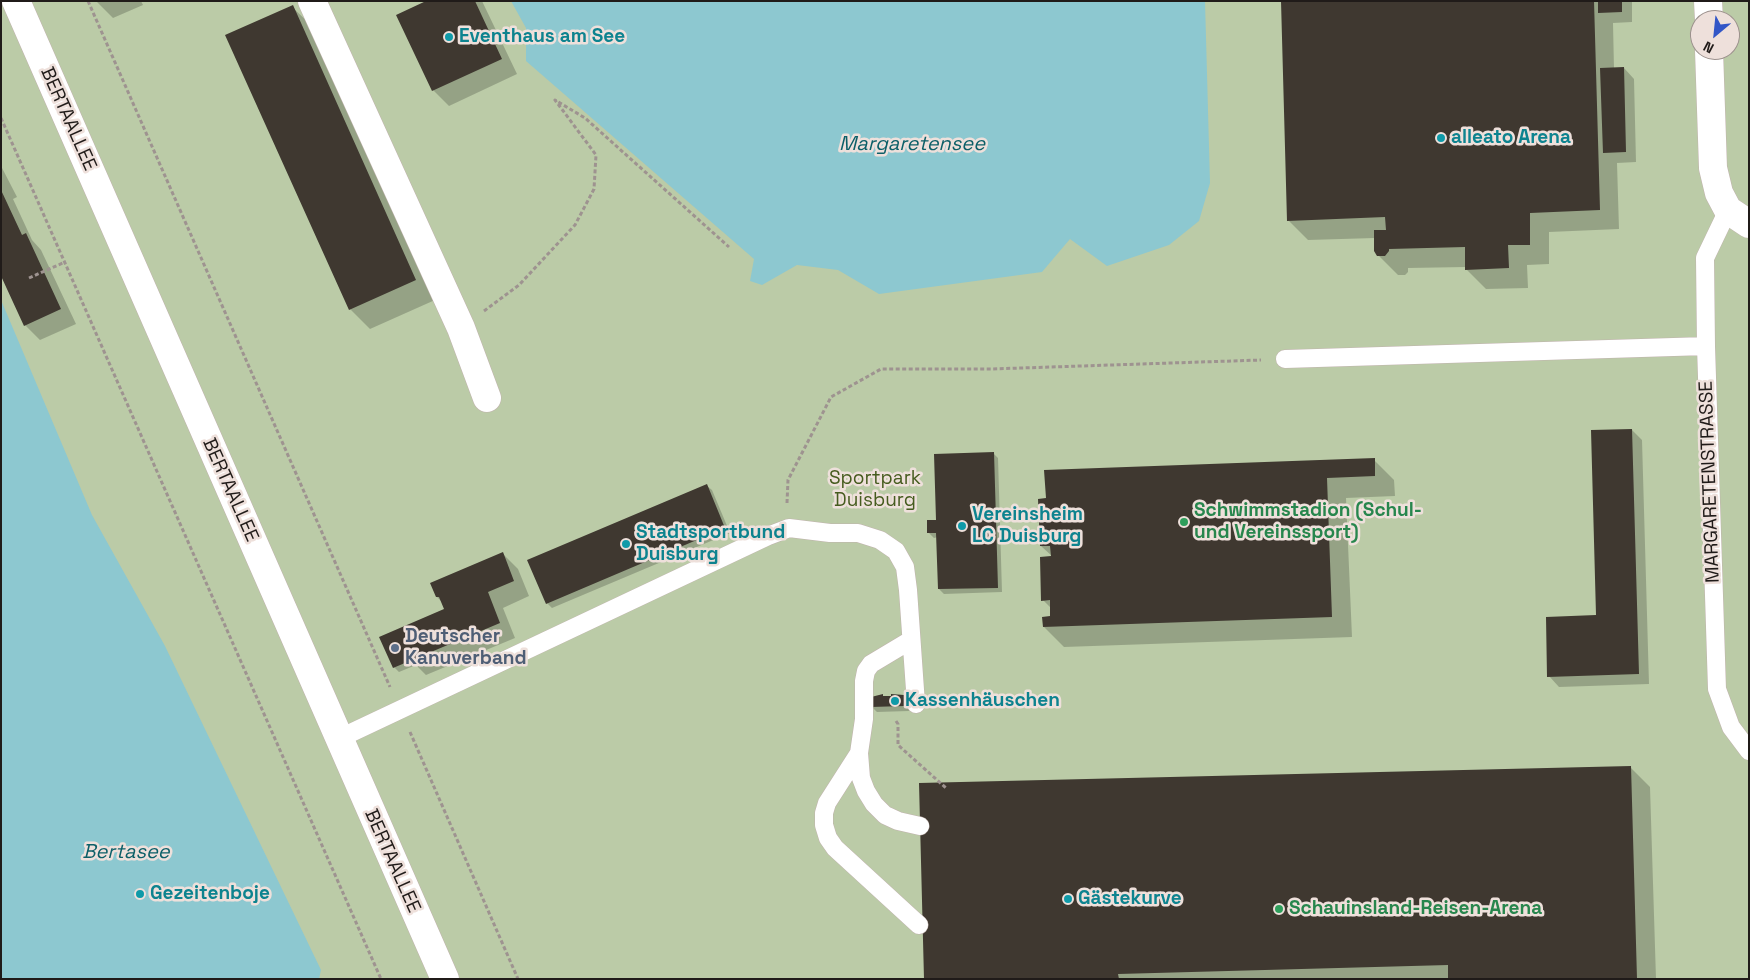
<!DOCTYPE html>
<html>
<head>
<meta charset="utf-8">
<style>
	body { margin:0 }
	#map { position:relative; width:1750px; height:980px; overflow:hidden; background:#eee0db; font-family:"Space Grotesk",sans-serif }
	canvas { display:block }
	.frame { position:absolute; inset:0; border:2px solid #201b19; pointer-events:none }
	.north { position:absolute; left:1690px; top:10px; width:50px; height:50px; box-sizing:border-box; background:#eee0db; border:1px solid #9c918d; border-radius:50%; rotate:208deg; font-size:14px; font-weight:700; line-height:20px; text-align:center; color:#201b19 }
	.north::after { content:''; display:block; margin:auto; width:18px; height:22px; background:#3256c7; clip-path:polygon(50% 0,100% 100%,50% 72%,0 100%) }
</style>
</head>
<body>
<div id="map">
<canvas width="1750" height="980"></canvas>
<div class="frame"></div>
<div class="north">N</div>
</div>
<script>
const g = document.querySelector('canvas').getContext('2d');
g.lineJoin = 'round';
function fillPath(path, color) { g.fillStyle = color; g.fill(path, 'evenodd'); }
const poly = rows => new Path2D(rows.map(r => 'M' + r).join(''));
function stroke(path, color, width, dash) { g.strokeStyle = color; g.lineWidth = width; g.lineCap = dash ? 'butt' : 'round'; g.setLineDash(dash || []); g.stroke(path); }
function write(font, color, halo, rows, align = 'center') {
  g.font = font + ' "Space Grotesk",sans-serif'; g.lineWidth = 5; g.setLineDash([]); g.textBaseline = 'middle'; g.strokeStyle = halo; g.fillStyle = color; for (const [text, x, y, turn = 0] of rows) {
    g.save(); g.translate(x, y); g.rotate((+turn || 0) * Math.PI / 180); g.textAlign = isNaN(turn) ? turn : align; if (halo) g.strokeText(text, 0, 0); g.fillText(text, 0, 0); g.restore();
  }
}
fillPath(poly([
	[1,1,1749,1,1749,979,1,979],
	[1700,20,1730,20,1730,50,1700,50]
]), '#bbcba7');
fillPath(poly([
	[511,1,1205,1,1210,183,1199,221,1169,245,1107,266,1070,239,1042,272,879,294,838,270,797,265,762,285,750,281,754,259,526,61,526,28],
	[1,300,92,515,165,646,321,970,319,979,1,979]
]), '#8dc8d0');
fillPath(poly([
	[96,1,141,1,143,5,113,18],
	[429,1,482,1,517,74,449,106,433,90,398,16],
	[1282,1,1632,1,1632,22,1613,23,1614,69,1624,68,1634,79,1636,162,1617,163,1619,229,1549,232,1549,264,1527,265,1528,288,1486,289,1466,269,1466,267,1408,268,1408,272,1405,275,1398,275,1378,255,1375,238,1308,240,1288,220],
	[292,7,312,26,435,300,370,329,350,309],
	[1,166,17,197,13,199,32,240,41,250,76,324,40,340,25,325,1,273],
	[1632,430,1642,440,1649,684,1559,687,1549,676,1598,616],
	[993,453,998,458,1002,592,944,594,939,589,938,537,934,538,929,533],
	[1374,460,1394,480,1395,496,1346,498,1352,637,1064,647,1044,627,1052,617,1052,609,1043,600,1053,557,1041,546],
	[707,486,712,490,730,533,552,608,547,603],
	[502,553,518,569,529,596,503,608,515,638,426,675,416,665,399,672,394,667,445,609,442,602,437,597],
	[876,696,903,696,908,701,909,711,877,712,872,707],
	[1630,767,1650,787,1656,979,926,979]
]), '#0003');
fillPath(poly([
	[426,1,475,1,502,59,432,91,396,15],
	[1281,1,1594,1,1600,210,1530,213,1530,245,1508,245,1509,268,1465,270,1465,247,1389,249,1389,251,1385,256,1377,256,1374,251,1374,230,1386,230,1385,217,1287,221],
	[1598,1,1622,1,1622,12,1598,13],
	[293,5,416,280,349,310,225,35],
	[1624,67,1626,152,1603,153,1600,68],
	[1,190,22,235,26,233,61,309,24,326,1,276],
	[1632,429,1639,674,1547,677,1546,617,1596,615,1591,430],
	[994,452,998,588,938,589,936,533,927,533,927,520,936,520,934,454],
	[1375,458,1375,476,1327,478,1332,617,1043,627,1042,617,1050,616,1050,600,1041,601,1040,557,1051,556,1050,546,1040,546,1038,499,1046,498,1044,470],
	[707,484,725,528,546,604,527,560],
	[503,552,514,581,488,592,500,623,393,668,379,637,444,609,439,597,436,597,430,583],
	[883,694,883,696,891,696,891,694,904,695,904,706,871,707,871,697],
	[1631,766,1637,979,1448,979,1448,965,1118,974,1119,979,924,979,919,783]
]), '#3f3830');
const lane = poly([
	[1728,210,1705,258,1706,346,1717,689,1731,727,1749,751],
	[1285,359,1706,346],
	[911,640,871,664,866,671,864,681,864,719,859,753,861,778,866,791,874,804,885,815,898,821,920,826],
	[338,739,768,536,789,528,830,533,858,533,880,540,896,551,905,567,908,590,916,704],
	[859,753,827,803,824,813,824,825,828,838,835,848,919,925]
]);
const street = poly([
	[16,1,445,979],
	[312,1,461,328,487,398],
	[1708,1,1709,20],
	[1709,50,1713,168,1719,193,1728,210,1749,224]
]);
stroke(lane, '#c0b3ae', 19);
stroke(street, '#c0b3ae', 29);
stroke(poly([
	[88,1,390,687],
	[1,118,381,979],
	[29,278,65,262],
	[484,311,519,285,575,225,594,189,596,155,555,100,585,118,729,247],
	[787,503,788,480,831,397,881,369,991,369,1261,360],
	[896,721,898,724,898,745,946,788],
	[410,732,518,979]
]), '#9e9390', 3, [4, 2.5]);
stroke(lane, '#fff', 18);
stroke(street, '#fff', 28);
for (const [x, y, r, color] of [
	[449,37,5,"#0f9aa8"],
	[1441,138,5,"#0f9aa8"],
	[1184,522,5,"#2e9e5b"],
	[962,526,5,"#0f9aa8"],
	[626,544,5,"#0f9aa8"],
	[395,648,5,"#5c6f8a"],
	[895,701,5,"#0f9aa8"],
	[140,894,5,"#0f9aa8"],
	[1068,899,5,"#0f9aa8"],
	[1279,909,5,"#2e9e5b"]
]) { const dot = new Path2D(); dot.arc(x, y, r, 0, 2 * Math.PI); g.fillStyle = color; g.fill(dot); stroke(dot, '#eee0db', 2); }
write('bold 19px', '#0d838f', '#eee0db', [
	["Eventhaus am See",459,37],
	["alleato Arena",1451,138],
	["Vereinsheim",972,515],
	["LC Duisburg",972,537],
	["Stadtsportbund",636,533],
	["Duisburg",636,555],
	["Kassenhäuschen",905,701],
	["Gezeitenboje",150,894],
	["Gästekurve",1078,899]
], 'left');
write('19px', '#201b19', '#eee0db', [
	["BERTAALLEE",68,119,66],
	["MARGARETENSTRASSE",1710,482,-92],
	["BERTAALLEE",230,490,66],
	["BERTAALLEE",392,861,66]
]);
write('19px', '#465c1f', '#eee0db', [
	["Sportpark",875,479],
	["Duisburg",875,501]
]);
write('bold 19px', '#27864d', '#eee0db', [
	["Schwimmstadion (Schul-",1194,511],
	["und Vereinssport)",1194,533],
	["Schauinsland-Reisen-Arena",1289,909]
], 'left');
write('bold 19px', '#4e5e75', '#eee0db', [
	["Deutscher",405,637],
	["Kanuverband",405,659]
], 'left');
write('italic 20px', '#0c5f68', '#eee0db', [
	["Margaretensee",912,145],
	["Bertasee",126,853]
]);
</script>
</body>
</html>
